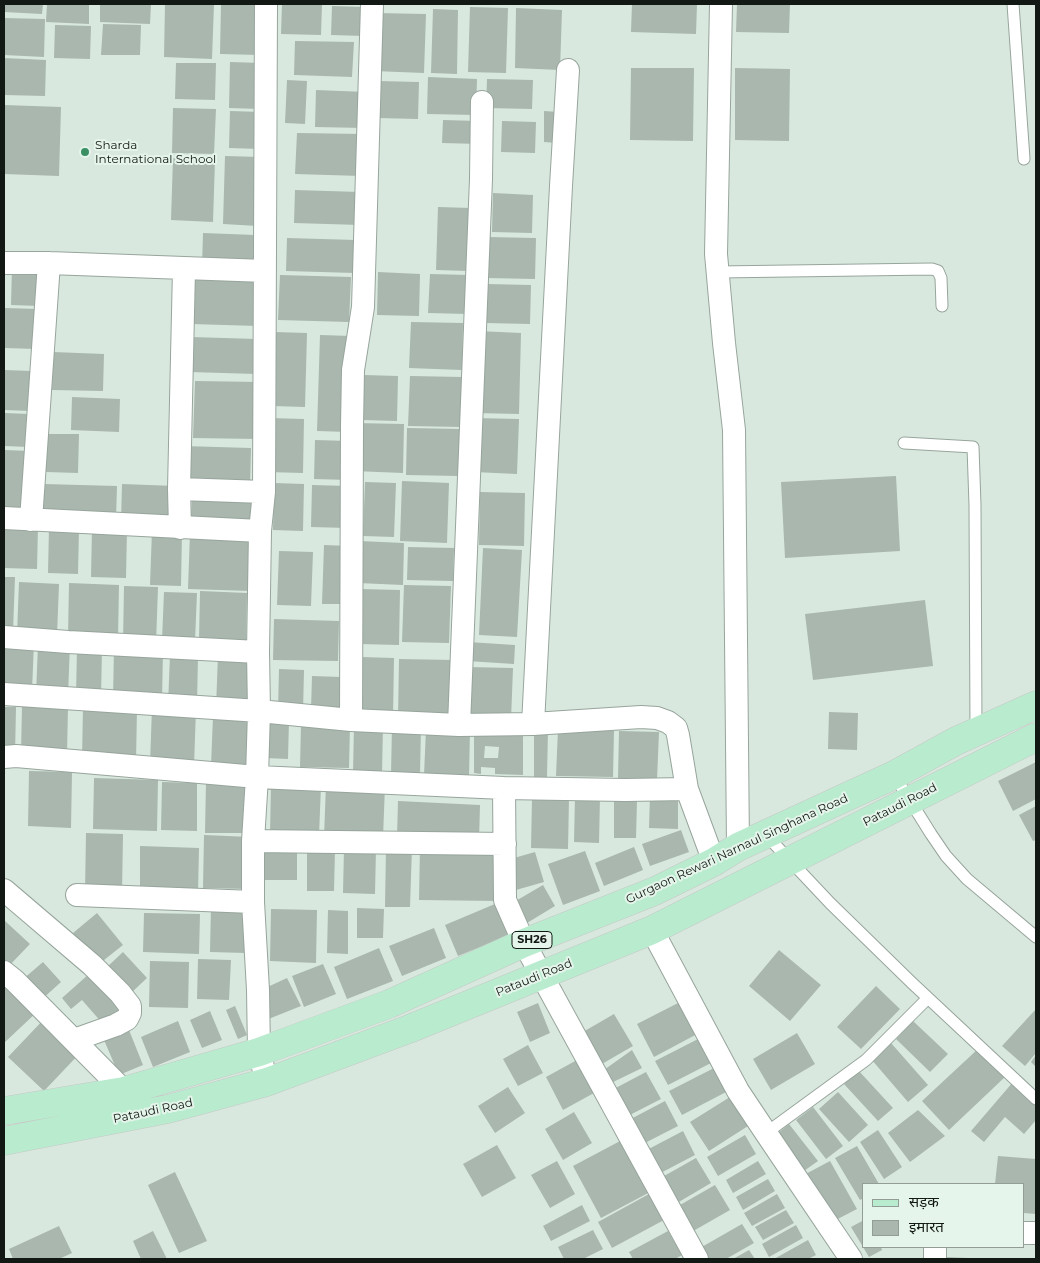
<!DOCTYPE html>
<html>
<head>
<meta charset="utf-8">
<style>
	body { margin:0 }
	#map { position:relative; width:1040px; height:1263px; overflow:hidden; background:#d9e8de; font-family:Montserrat,"Noto Sans Devanagari",sans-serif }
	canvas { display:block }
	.frame { position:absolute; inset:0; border:5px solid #121814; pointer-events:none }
	.legend { position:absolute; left:862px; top:1183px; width:162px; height:65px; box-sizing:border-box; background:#e6f5eb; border:1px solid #919d95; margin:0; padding:6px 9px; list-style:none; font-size:15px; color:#121814 }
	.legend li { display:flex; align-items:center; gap:10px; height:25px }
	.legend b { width:25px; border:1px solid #919d95 }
</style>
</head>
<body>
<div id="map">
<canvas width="1040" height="1263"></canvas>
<div class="frame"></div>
<ul class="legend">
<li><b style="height:6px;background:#b9ecce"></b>सड़क</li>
<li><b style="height:14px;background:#a9b7ae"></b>इमारत</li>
</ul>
</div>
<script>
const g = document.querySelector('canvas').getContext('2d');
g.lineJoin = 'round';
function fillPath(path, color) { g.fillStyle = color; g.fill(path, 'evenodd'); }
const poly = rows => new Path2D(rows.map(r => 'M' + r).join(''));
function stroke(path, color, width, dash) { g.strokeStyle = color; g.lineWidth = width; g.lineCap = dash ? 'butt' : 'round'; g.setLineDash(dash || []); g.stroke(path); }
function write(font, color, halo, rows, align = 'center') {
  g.font = font + ' Montserrat,sans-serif'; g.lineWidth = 4; g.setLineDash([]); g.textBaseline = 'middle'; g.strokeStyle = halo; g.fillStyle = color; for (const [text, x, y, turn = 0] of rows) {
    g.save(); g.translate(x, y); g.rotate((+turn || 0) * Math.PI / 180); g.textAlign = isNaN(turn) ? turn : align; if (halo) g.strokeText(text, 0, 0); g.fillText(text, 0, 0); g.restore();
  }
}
fillPath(poly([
	[4,4,43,4,42,14,4,12],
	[47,4,89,4,89,24,46,22],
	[100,4,151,4,150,24,100,22],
	[165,4,214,4,212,59,164,57],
	[221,4,261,4,259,55,220,54],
	[282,4,322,4,321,35,281,34],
	[632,4,697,4,696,34,631,32],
	[737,4,790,4,789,33,736,32],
	[332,6,365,7,365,36,331,35],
	[470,7,508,8,506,73,468,72],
	[516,8,562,10,560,70,515,68],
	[433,9,458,10,457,74,431,73],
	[376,13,426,14,424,73,374,71],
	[4,18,45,19,44,57,4,55],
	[103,24,141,25,140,55,101,55],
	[55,25,91,26,90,59,54,58],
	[295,41,354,42,352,77,294,75],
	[4,58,46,60,45,96,4,95],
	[230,62,261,63,260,109,229,108],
	[176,63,216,63,215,100,175,99],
	[631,68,694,68,693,141,630,140],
	[735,68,790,69,789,141,735,140],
	[428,77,477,79,476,115,427,114],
	[487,79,533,80,532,109,486,108],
	[287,80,307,81,305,124,285,123],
	[378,81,419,82,418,119,377,118],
	[316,90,366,92,365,128,315,127],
	[4,105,61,107,59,176,4,174],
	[173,108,216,109,214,154,172,153],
	[230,111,261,112,260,149,229,148],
	[544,111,558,112,557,143,544,142],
	[443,120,479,121,479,144,442,143],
	[502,121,536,122,535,153,501,152],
	[297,133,363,134,361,176,295,174],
	[225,156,260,157,258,226,223,224],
	[173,158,215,160,213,222,171,220],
	[295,190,360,192,360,225,294,223],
	[493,193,533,195,532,233,492,232],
	[438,207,471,208,470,271,436,270],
	[203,233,255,235,254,269,202,267],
	[487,237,536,238,535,279,486,278],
	[287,238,356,240,355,273,286,271],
	[12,266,40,267,39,306,11,305],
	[378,272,420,274,419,316,377,315],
	[193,273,259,275,258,326,191,324],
	[430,274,469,275,468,314,428,313],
	[280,275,351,277,349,322,278,320],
	[487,284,531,285,530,324,486,323],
	[4,308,39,309,37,349,4,348],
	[411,322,463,323,462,370,409,368],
	[478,331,521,333,519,414,475,413],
	[274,332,307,333,305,407,272,406],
	[320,335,351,336,348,432,317,431],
	[191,337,257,339,256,374,190,372],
	[53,352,104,354,103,391,52,390],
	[4,370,32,371,31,411,4,410],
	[364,375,398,376,397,421,362,420],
	[410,376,463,377,462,427,408,426],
	[195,381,260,382,258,439,193,438],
	[72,397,120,399,119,432,71,430],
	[4,413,30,414,29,447,4,446],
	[269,418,304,419,303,473,267,472],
	[475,418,519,419,517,474,474,472],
	[355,423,404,424,403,473,354,471],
	[407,428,461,429,459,476,406,475],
	[47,434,79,434,78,473,46,472],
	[315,440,349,441,348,480,314,479],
	[183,446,251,448,250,489,182,487],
	[5,450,30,451,28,512,4,511],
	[896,476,900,551,785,558,781,482],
	[402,481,449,483,447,543,400,541],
	[365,482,396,483,394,537,363,536],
	[274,483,304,484,303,531,273,530],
	[44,484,117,486,116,519,43,517],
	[122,484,175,486,174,524,121,522],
	[312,485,348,486,347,528,311,527],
	[192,492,256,494,255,524,191,522],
	[480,492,525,493,524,546,479,545],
	[4,525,38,526,37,569,4,568],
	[49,527,79,528,78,574,48,573],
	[92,528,127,529,126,578,91,577],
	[152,530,182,531,181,586,150,585],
	[190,533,252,534,251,591,188,589],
	[359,541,404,543,403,585,358,583],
	[324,545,350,546,348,604,322,604],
	[408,547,454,548,453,581,407,580],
	[483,548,522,550,517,637,479,635],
	[279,551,313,552,311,606,277,605],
	[4,577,15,577,13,632,4,632],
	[19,582,59,584,57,636,17,634],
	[69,583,119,585,118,639,68,637],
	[404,585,451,586,449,643,402,642],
	[124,586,158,587,156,644,123,643],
	[360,589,400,590,399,645,359,644],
	[200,591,247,593,246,643,199,641],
	[164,592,197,593,195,641,162,640],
	[925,600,933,666,813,680,805,614],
	[274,619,339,621,338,661,273,660],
	[4,641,34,642,32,691,4,690],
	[468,642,515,645,514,664,467,661],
	[38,644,70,644,68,696,36,695],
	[77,648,102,649,101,697,76,696],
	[114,648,163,650,162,701,113,699],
	[170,655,198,656,197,705,168,705],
	[218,655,248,656,247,708,216,707],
	[361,657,394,658,393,718,360,717],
	[399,659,453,660,452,719,398,718],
	[467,667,513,668,511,720,465,719],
	[279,669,304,670,303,713,278,712],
	[312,676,341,677,340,710,311,709],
	[22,706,68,707,67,754,21,753],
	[83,706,137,708,136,762,82,760],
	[4,707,16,707,15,756,4,755],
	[152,708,196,709,194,766,150,764],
	[829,712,858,713,857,750,828,749],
	[213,716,250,717,249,767,211,766],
	[266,719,289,720,288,759,265,758],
	[301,724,350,725,349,768,300,767],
	[354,724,383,725,382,773,353,773],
	[392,725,421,726,420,775,391,775],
	[426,729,470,730,469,776,424,775],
	[558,729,614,731,613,777,556,776],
	[534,730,548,730,547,777,534,777],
	[619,731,659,732,657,780,618,779],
	[474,733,523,734,523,775,495,774,495,768,481,767,481,774,474,773],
	[485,746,499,747,498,758,484,758],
	[1036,762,1036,799,1013,811,998,781],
	[29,771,72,772,71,828,28,826],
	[94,778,158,780,157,831,93,829],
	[206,781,246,782,245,833,205,833],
	[162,782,197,783,197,831,161,830],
	[271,784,321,785,319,836,270,834],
	[326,784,385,785,383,838,324,837],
	[575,796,600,797,599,843,574,842],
	[650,796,678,797,678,829,649,828],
	[532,798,569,799,568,849,531,848],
	[614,799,637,800,636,838,614,838],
	[398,801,480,805,479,841,397,837],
	[1036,806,1036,840,1033,841,1019,815],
	[681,830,689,852,650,866,642,844],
	[86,833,123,834,122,893,85,892],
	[204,835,250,837,248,889,203,888],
	[140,846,199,848,198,892,140,890],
	[386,847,412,847,410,907,385,907],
	[420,847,499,849,498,901,419,900],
	[634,847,643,870,604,886,595,863],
	[256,848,297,848,297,880,255,880],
	[344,848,376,849,375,894,343,893],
	[307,849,335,849,334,891,307,891],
	[585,851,600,891,563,905,548,864],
	[535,852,544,882,516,890,507,860],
	[543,885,555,906,527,923,514,902],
	[502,901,515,933,458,956,445,925],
	[211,906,248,907,246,953,210,952],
	[357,908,384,909,383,938,357,938],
	[271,909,317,910,316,963,270,961],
	[328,910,348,911,348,954,327,953],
	[97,913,123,945,99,964,73,933],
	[144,913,200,914,199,954,143,952],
	[4,920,30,944,6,969,4,967],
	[434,928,446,958,402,976,389,946],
	[379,948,393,981,347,999,334,967],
	[779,950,821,985,790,1021,749,986],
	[123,952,147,978,130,994,106,968],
	[198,959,231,960,229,1000,197,999],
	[150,961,189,962,188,1008,149,1007],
	[43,962,61,982,40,1001,22,980],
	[323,964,336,994,304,1007,292,976],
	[89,974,120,1009,103,1024,82,1000,71,1009,62,998],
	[287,978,301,1006,266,1020,261,990],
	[4,980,37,1012,4,1043],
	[876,986,900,1009,861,1049,837,1027],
	[682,1001,699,1033,654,1057,637,1024],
	[538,1003,550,1033,530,1042,517,1012],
	[235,1006,247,1035,238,1039,226,1010],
	[1036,1009,1036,1053,1025,1066,1002,1046],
	[210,1011,222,1040,202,1048,190,1020],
	[614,1014,633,1046,595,1068,576,1036],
	[46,1017,82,1051,44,1091,8,1057],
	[178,1021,190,1052,153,1067,141,1037],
	[913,1021,948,1054,930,1072,896,1039],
	[129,1030,143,1065,119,1075,104,1040],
	[797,1033,815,1064,771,1090,753,1059],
	[700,1038,713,1062,668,1085,655,1061],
	[891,1043,928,1085,908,1102,871,1059],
	[528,1045,543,1073,518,1086,503,1059],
	[979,1048,1006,1076,949,1130,922,1101],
	[632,1050,642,1068,609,1084,601,1072],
	[1036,1055,1036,1067,1031,1062],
	[577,1060,594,1093,563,1110,546,1077],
	[716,1067,728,1091,682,1115,669,1091],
	[858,1070,893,1108,878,1121,844,1084],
	[646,1072,661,1099,624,1118,610,1091],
	[1013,1082,1036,1102,1036,1120,1024,1134,1005,1117,984,1142,971,1131],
	[508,1087,525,1113,495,1133,478,1106],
	[838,1092,868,1125,849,1142,819,1109],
	[730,1097,748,1126,709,1151,690,1122],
	[665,1101,678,1126,639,1146,627,1121],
	[813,1107,843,1146,826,1159,796,1120],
	[918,1110,945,1136,910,1162,888,1133],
	[574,1112,592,1143,563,1160,545,1129],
	[789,1124,818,1161,801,1173,773,1137],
	[878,1130,902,1167,884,1179,860,1142],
	[683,1131,695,1155,653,1177,641,1153],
	[745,1135,756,1154,718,1176,707,1157],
	[622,1140,650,1192,601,1218,573,1166],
	[497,1145,516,1178,482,1197,463,1164],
	[857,1146,879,1184,864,1184,864,1198,860,1200,835,1158],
	[998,1156,1036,1159,1036,1214,1024,1213,1024,1184,995,1184],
	[696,1158,711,1183,672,1206,657,1180],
	[557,1161,575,1194,550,1208,531,1175],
	[758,1161,766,1174,733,1193,726,1180],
	[830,1161,857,1209,828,1224,802,1176],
	[175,1172,207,1241,179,1253,148,1185],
	[768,1179,775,1191,743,1210,736,1197],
	[715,1185,730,1210,688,1234,673,1209],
	[649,1194,664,1220,612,1248,598,1222],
	[777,1194,785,1208,752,1226,744,1213],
	[582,1205,590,1221,551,1241,543,1226],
	[786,1210,794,1223,763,1240,755,1227],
	[864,1220,864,1247,881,1247,882,1250,869,1257,851,1227],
	[742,1224,754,1243,726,1259,707,1259,700,1248],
	[796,1225,803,1238,769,1257,762,1244],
	[59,1226,72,1253,59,1259,13,1259,9,1249],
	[593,1230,603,1249,583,1259,564,1259,558,1247],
	[153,1231,167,1259,141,1259,133,1241],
	[668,1231,682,1255,675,1259,633,1259,629,1252],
	[808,1240,816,1255,808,1259,774,1259],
	[749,1250,755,1259,733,1259],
	[946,1257,968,1258,968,1259,946,1259]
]), '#a9b7ae');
const lane = poly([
	[1013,4,1024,159],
	[718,272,932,269,938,271,941,278,942,306],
	[904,443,973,447,975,505,976,731],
	[894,775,931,834,946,856,967,879,1036,937],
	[766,835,830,903,912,983,1036,1099],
	[766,1133,866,1060,928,998]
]);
const street = poly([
	[266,4,264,492,260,531,258,652,259,711,257,777,253,841,253,902,258,990,259,1052,267,1082],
	[721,4,716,254,724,343,734,430,738,847],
	[4,263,49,263,265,271],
	[179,489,264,492],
	[4,518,260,531],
	[31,520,49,263],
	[180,528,179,489,184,269],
	[4,637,68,642,258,652],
	[4,694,259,711,351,720,459,725,533,724,641,717,657,718,668,722,676,728,678,735,687,789],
	[351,720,352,426,353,370,363,307,372,4],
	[533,724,561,186,568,70],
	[459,725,481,179,482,102],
	[4,757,16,756,257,777,504,788,625,790,687,789,714,862],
	[504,788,505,900,524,943,697,1259],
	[253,841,505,844],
	[4,890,92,965,120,993,130,1006,130,1013,127,1019,116,1025,74,1040],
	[77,895,253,902],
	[652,930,738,1091,766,1133,851,1259],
	[4,972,14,980,124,1091],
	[1024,1233,1036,1233],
	[935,1259,935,1247]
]);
const primary = poly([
	[4,1111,124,1091,259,1052,389,1004,524,943,655,891,714,862,738,847,894,775,956,741,1036,705],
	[4,1141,168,1109,267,1082,409,1029,652,930,1036,737]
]);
stroke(lane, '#97a59c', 13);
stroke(street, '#97a59c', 24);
stroke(primary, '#c6c8c7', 29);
stroke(lane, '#fff', 11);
stroke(street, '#fff', 22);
stroke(primary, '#b9ecce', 28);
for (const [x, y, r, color] of [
	[85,152,5,"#3b9063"]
]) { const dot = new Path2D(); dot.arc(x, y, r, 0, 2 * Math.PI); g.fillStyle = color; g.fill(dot); stroke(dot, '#e6f5eb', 2); }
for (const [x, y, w] of [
	[532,940,40]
]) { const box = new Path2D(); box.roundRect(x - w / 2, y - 8.5, w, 17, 4); g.fillStyle = '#e6f5eb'; g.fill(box); stroke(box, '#121814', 1); }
write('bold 11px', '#121814', null, [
	["SH26",532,940]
]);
write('12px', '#121814', '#e6f5eb', [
	["Sharda",95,145],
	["International School",95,159]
], 'left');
write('12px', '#121814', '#e6f5eb', [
	["Pataudi Road",900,805,-27],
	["Gurgaon Rewari Narnaul Singhana Road",737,849,-25],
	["Pataudi Road",534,978,-22],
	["Pataudi Road",153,1111,-12]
]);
</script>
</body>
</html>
